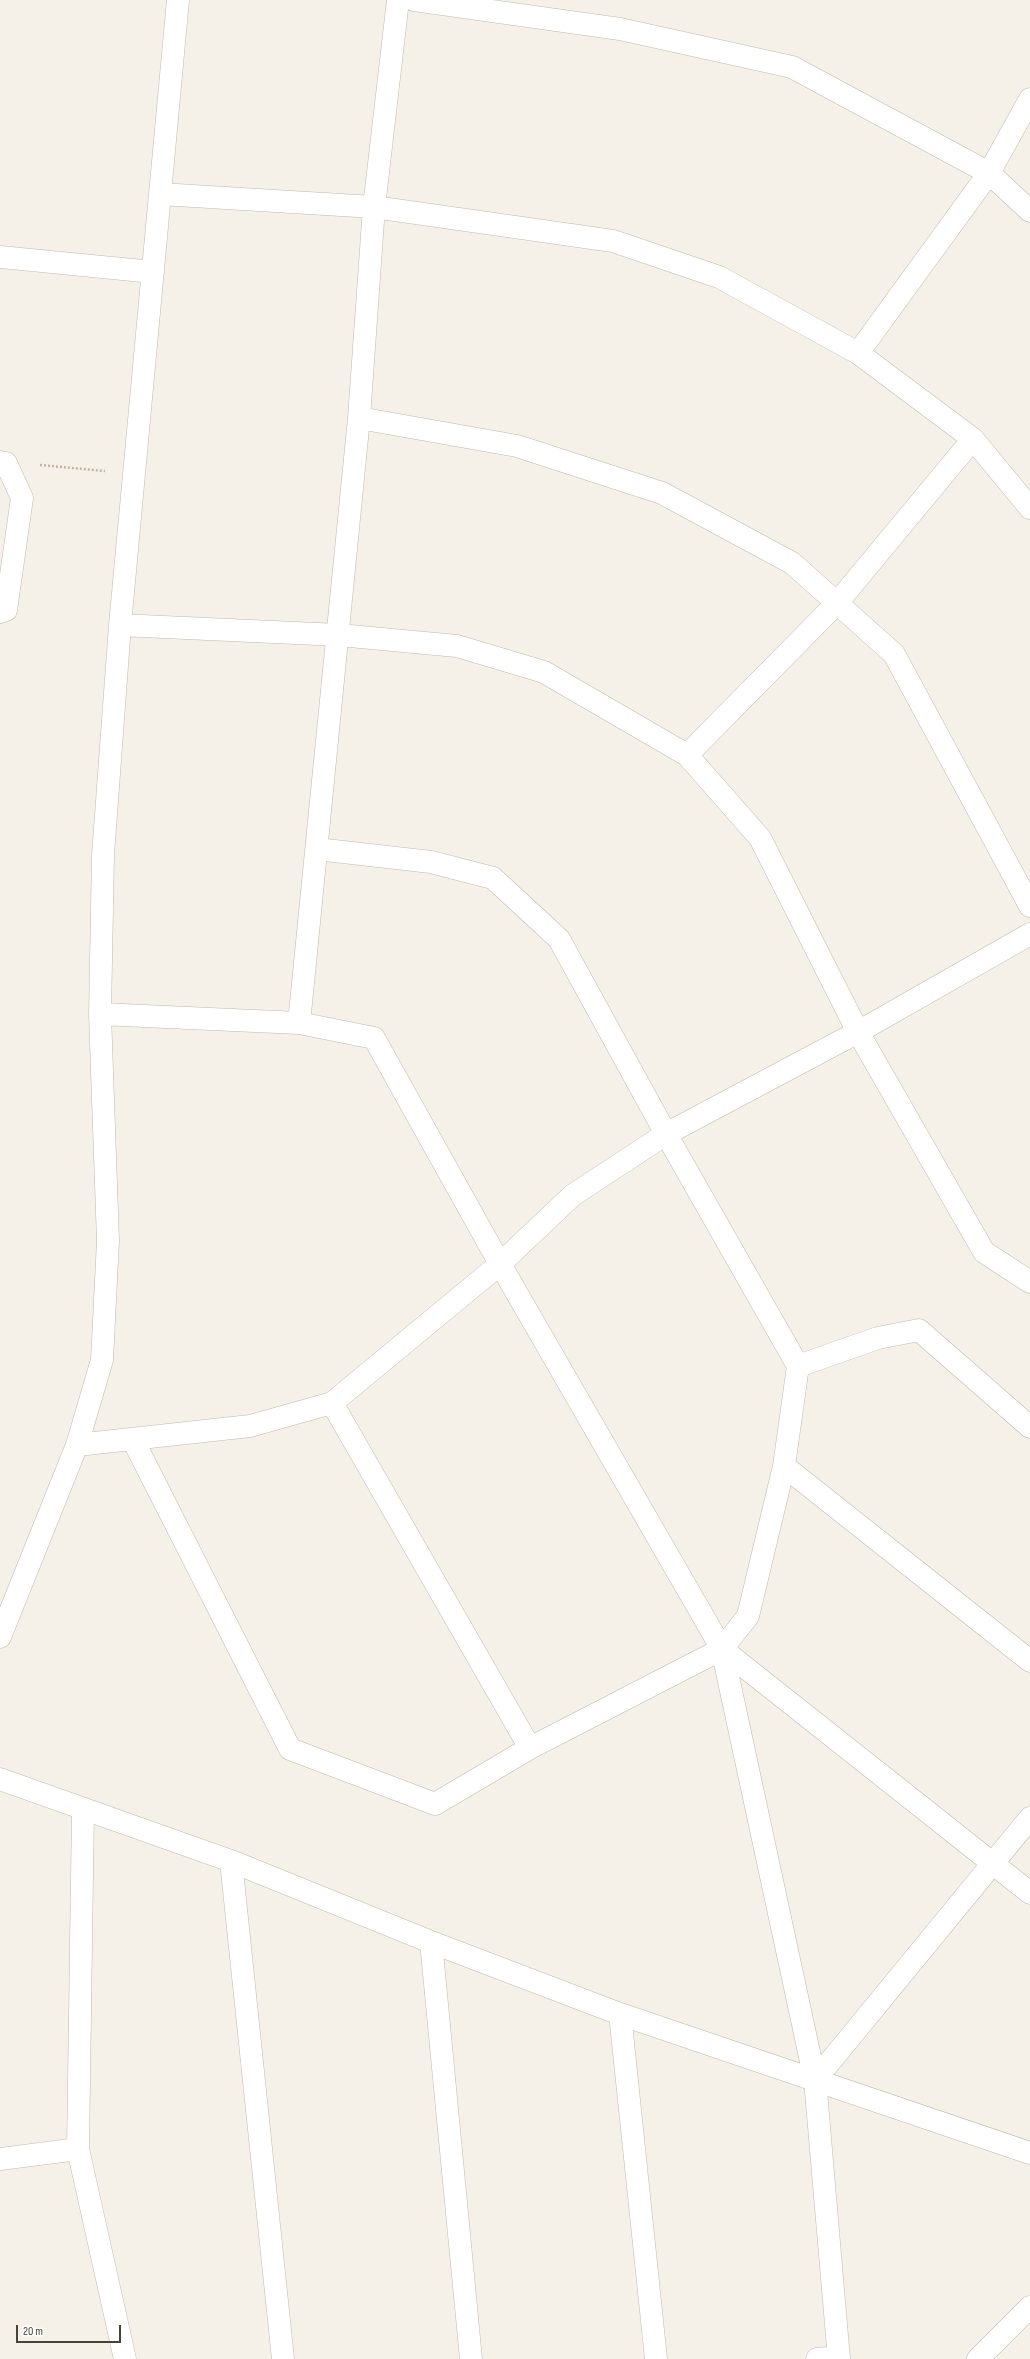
<!DOCTYPE html>
<html>
<head>
<meta charset="utf-8">
<style>
	body { margin:0 }
	#map { position:relative; width:1030px; height:2359px; overflow:hidden; background:#f5f1e9; font-family:"Sofia Sans Condensed",sans-serif }
	canvas { display:block }
	.scale { position:absolute; left:16px; top:2325px; width:105px; height:18px; box-sizing:border-box; border:2px solid #494237; border-top:0; padding-left:5px; font-size:12px; line-height:14px; white-space:nowrap; color:#494237; -webkit-text-stroke:3px #fff; paint-order:stroke }
</style>
</head>
<body>
<div id="map">
<canvas width="1030" height="2359"></canvas>
<div class="scale">20 m</div>
</div>
<script>
const g = document.querySelector('canvas').getContext('2d');
g.lineJoin = 'round';
const poly = rows => new Path2D(rows.map(r => 'M' + r).join(''));
function stroke(path, color, width, dash) { g.strokeStyle = color; g.lineWidth = width; g.lineCap = dash ? 'butt' : 'round'; g.setLineDash(dash || []); g.stroke(path); }
const minor = poly([
	[414,0,620,29,792,67,989,173,1030,211],
	[160,194,374,207,613,241,719,277,858,353,973,439,1030,508],
	[0,257,153,272],
	[858,353,989,173,1030,99],
	[359,418,517,446,662,493,792,563,894,654,1030,906],
	[0,462,6,463,22,498,6,610,0,612],
	[120,625,339,635,457,646,544,672,687,755,760,838,858,1032,984,1252,1030,1282],
	[687,755,837,603,973,439],
	[100,1014,299,1023,374,1038,500,1264,722,1649,815,2080,839,2359],
	[299,1023,359,418,374,207,398,0],
	[798,1366,878,1338,919,1330,1030,1427],
	[332,1403,530,1748],
	[133,1440,290,1749,435,1804,530,1748,722,1649,748,1616,784,1466,798,1366,666,1134,559,939,493,878,431,862,317,849],
	[77,1445,250,1426,332,1403,500,1264,573,1195,666,1134,858,1032,1030,934],
	[784,1466,1030,1661],
	[0,1637,77,1445,102,1360,108,1241,100,1014,103,855,120,625,178,0],
	[722,1649,1030,1893],
	[0,1779,231,1861,431,1942,620,2014,1030,2153],
	[83,1810,78,2149,125,2359],
	[231,1861,283,2359],
	[431,1942,471,2359],
	[620,2014,656,2359],
	[815,2080,1030,1818],
	[0,2159,78,2149],
	[817,2359,839,2357],
	[978,2359,1030,2307]
]);
stroke(minor, '#c1b9ab', 23);
stroke(poly([
	[40,465,105,471]
]), '#c4b49c', 2.5, [2, 2]);
stroke(minor, '#fff', 22);
</script>
</body>
</html>
